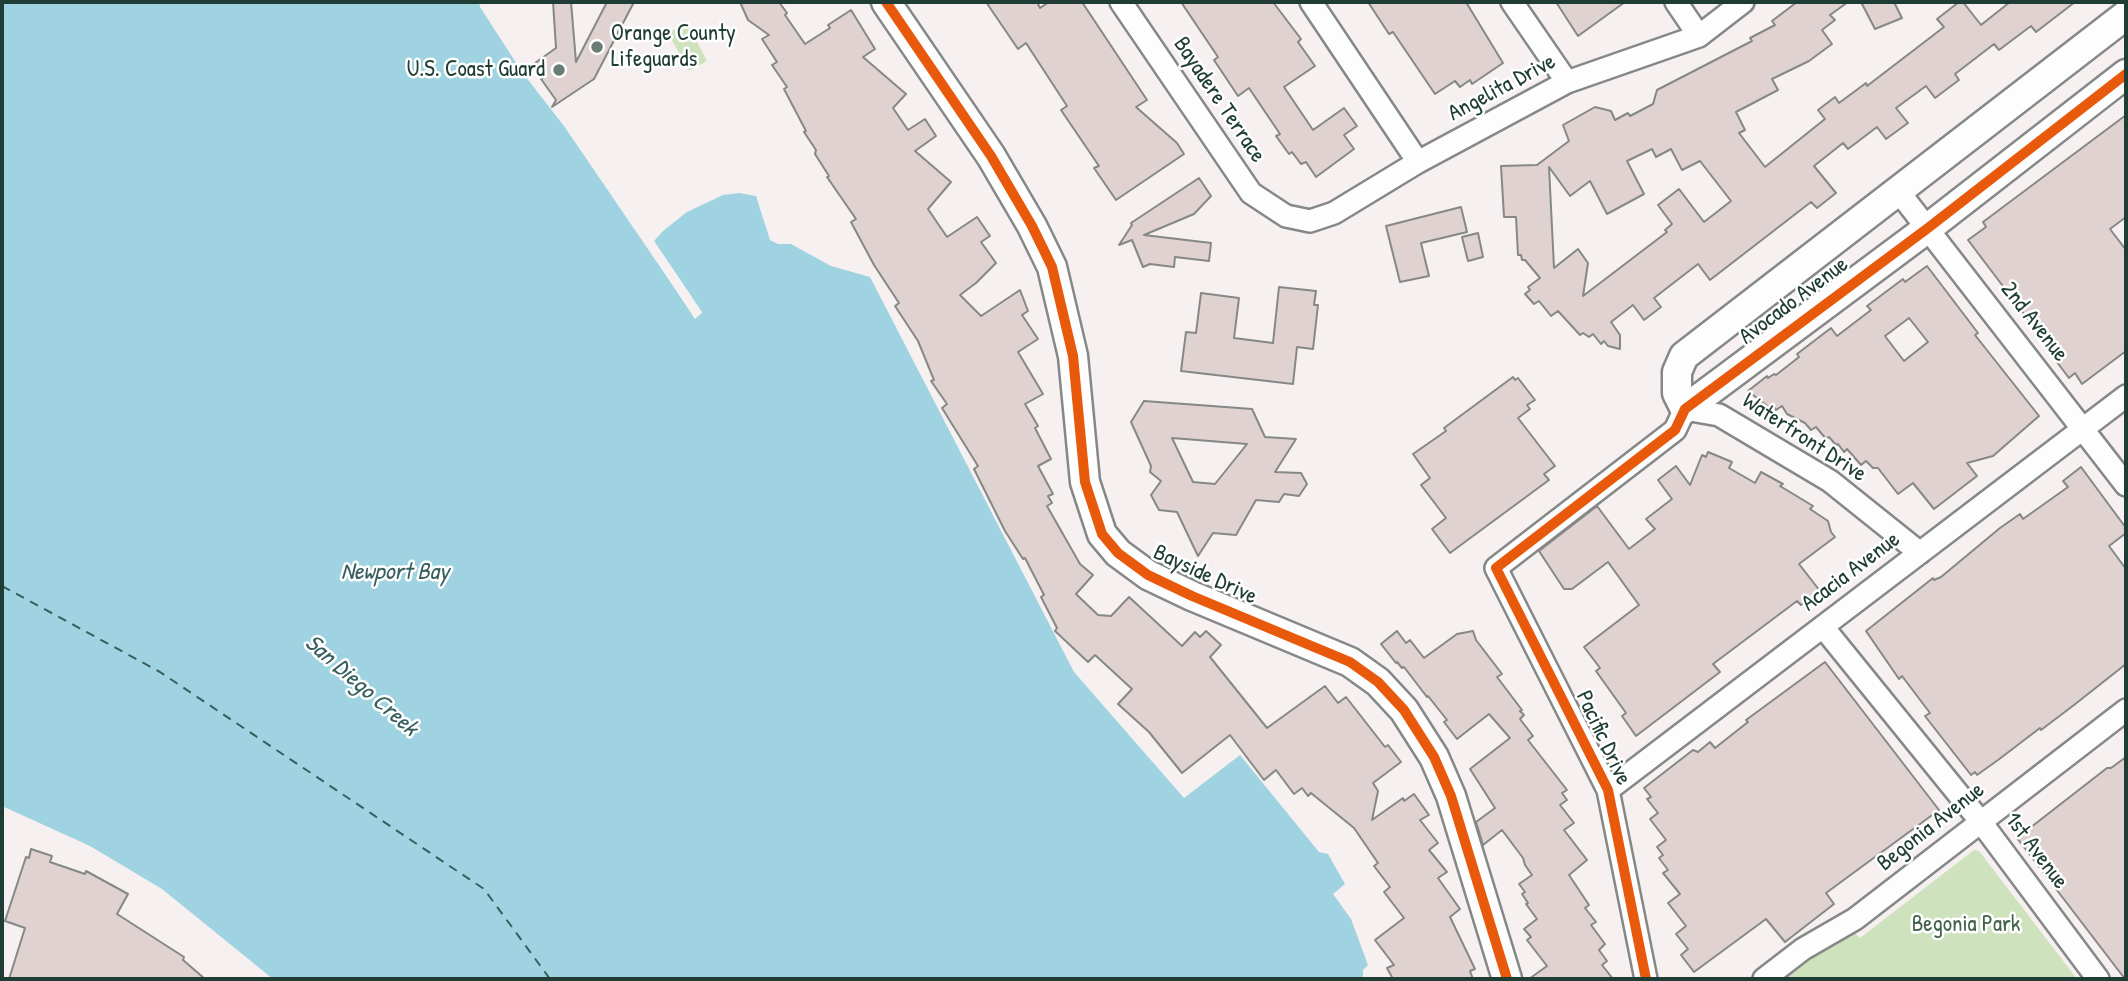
<!DOCTYPE html>
<html>
<head>
<meta charset="utf-8">
<style>
	body { margin:0 }
	#map { position:relative; width:2128px; height:981px; overflow:hidden; background:#f6f0f0; font-family:"Patrick Hand",sans-serif }
	canvas { display:block }
	.frame { position:absolute; inset:0; border:4px solid #1f3d34; pointer-events:none }
</style>
</head>
<body>
<div id="map">
<canvas width="2128" height="981"></canvas>
<div class="frame"></div>
</div>
<script>
const g = document.querySelector('canvas').getContext('2d');
g.lineJoin = 'round';
function fillPath(path, color) { g.fillStyle = color; g.fill(path, 'evenodd'); }
const poly = rows => new Path2D(rows.map(r => 'M' + r).join(''));
function stroke(path, color, width, dash) { g.strokeStyle = color; g.lineWidth = width; g.lineCap = dash ? 'butt' : 'round'; g.setLineDash(dash || []); g.stroke(path); }
function write(font, color, halo, rows, align = 'center') {
  g.font = font + ' "Patrick Hand",sans-serif'; g.lineWidth = 5; g.setLineDash([]); g.textBaseline = 'middle'; g.strokeStyle = halo; g.fillStyle = color; for (const [text, x, y, turn = 0] of rows) {
    g.save(); g.translate(x, y); g.rotate((+turn || 0) * Math.PI / 180); g.textAlign = isNaN(turn) ? turn : align; if (halo) g.strokeText(text, 0, 0); g.fillText(text, 0, 0); g.restore();
  }
}
fillPath(poly([
	[687,23,707,61,689,71,668,33],
	[1974,850,1979,851,2077,979,1780,979,1803,961,1855,933,1860,938]
]), '#cee2bd');
fillPath(poly([
	[2,2,479,2,480,7,522,72,564,126,695,318,702,312,654,241,663,231,687,212,723,195,739,193,756,196,770,240,778,244,791,244,831,266,870,277,1074,672,1184,798,1240,755,1319,852,1328,854,1345,884,1333,894,1351,919,1368,965,1363,970,1363,979,273,979,162,889,90,846,2,806]
]), '#9fd3e1');
fillPath(poly([
	[631,222,695,314,698,312,651,243,652,239,654,241,702,313,695,319]
]), '#f6f0f0');
stroke(poly([
	[2,586,160,672,484,889,550,979]
]), '#365f5e', 2, [9, 7]);
const building = poly([
	[553,2,571,2,576,62,607,2,634,2,594,79,552,107,556,100,541,79,545,77,535,63,556,48,553,2],
	[740,2,779,2,787,13,785,15,805,44,830,28,828,25,851,10,875,49,863,57,906,94,893,108,908,130,925,119,936,136,915,151,951,182,928,209,947,237,977,217,990,236,981,242,996,263,976,283,960,295,981,316,1020,290,1028,311,1022,315,1038,339,1018,352,1043,394,1025,404,1038,426,1035,428,1051,459,1038,466,1053,494,1048,496,1052,503,1047,506,1080,564,1093,575,1076,594,1098,615,1111,616,1129,597,1182,646,1195,632,1200,637,1206,631,1221,645,1210,657,1267,728,1325,686,1338,703,1346,697,1385,747,1388,745,1401,762,1373,783,1378,791,1372,820,1403,798,1404,801,1414,794,1429,815,1420,820,1438,843,1429,850,1447,872,1438,878,1460,909,1450,917,1475,969,1470,971,1473,979,1393,979,1387,968,1394,965,1375,940,1404,918,1384,892,1390,887,1374,866,1378,863,1354,828,1311,793,1308,796,1302,788,1294,794,1276,770,1264,780,1230,735,1182,773,1149,732,1118,704,1132,689,1095,655,1088,662,1055,631,1057,628,1041,597,1044,595,1025,558,1023,559,1005,531,974,469,978,466,942,408,947,404,931,381,934,380,918,341,895,306,899,303,874,265,851,222,856,219,827,177,829,176,815,154,816,150,804,132,806,131,784,89,787,87,772,65,777,62,762,39,769,35,748,20,740,2],
	[986,2,1037,2,1040,8,1049,2,1082,2,1147,100,1136,107,1177,143,1184,154,1116,200,1094,168,1099,166,1061,110,1067,106,1026,43,1018,49,986,2],
	[1181,2,1273,2,1301,39,1298,42,1315,66,1284,87,1313,130,1344,108,1357,126,1344,135,1354,149,1316,177,1306,162,1301,164,1292,152,1289,154,1276,136,1280,134,1249,88,1238,96,1214,60,1218,57,1181,2],
	[1368,2,1466,2,1503,63,1472,84,1470,80,1460,87,1455,81,1435,94,1393,32,1389,34,1368,2],
	[1556,2,1625,2,1578,36,1556,2],
	[1797,2,1848,2,1830,15,1835,20,1822,30,1832,44,1809,61,1772,79,1778,90,1736,112,1745,130,1739,133,1765,167,1825,119,1818,110,1835,97,1839,103,1866,83,1867,86,1944,27,1937,19,1959,2,1963,2,1981,25,2010,2,2075,2,2036,32,2031,26,1999,50,1994,44,1955,74,1959,80,1935,98,1926,86,1896,108,1908,123,1886,139,1877,127,1848,149,1843,143,1814,166,1836,193,1817,208,1811,202,1710,280,1698,264,1654,298,1661,307,1644,320,1633,305,1611,322,1620,335,1620,349,1608,346,1604,341,1601,344,1593,334,1589,337,1583,333,1580,335,1558,311,1551,316,1539,301,1534,304,1525,294,1530,290,1528,287,1540,278,1525,260,1522,260,1521,255,1518,255,1516,217,1504,217,1501,166,1537,165,1569,141,1563,125,1595,107,1611,111,1615,120,1628,113,1630,116,1653,104,1657,90,1752,41,1750,38,1775,25,1772,21,1797,2],
	[1652,149,1656,157,1671,149,1682,170,1700,161,1731,201,1704,222,1679,189,1658,205,1672,224,1665,230,1667,232,1583,296,1588,263,1578,249,1554,268,1549,167,1570,196,1590,181,1607,214,1644,194,1627,161,1652,149],
	[1861,2,1894,2,1902,18,1875,29,1861,2],
	[2126,115,2126,217,2110,229,2126,250,2126,351,2082,384,2075,373,2069,378,2044,345,2046,343,1968,240,1986,227,1983,222,2126,115],
	[1199,178,1211,196,1194,214,1144,235,1211,243,1209,261,1175,257,1174,267,1150,264,1143,267,1132,240,1119,245,1132,225,1131,223,1199,178],
	[1461,207,1467,232,1421,243,1429,276,1400,282,1386,226,1461,207],
	[1478,233,1483,257,1468,261,1462,237,1478,233],
	[1927,266,1978,333,1975,335,2039,416,1993,456,1967,463,1977,476,1934,509,1913,483,1898,494,1878,468,1873,468,1866,461,1861,465,1847,449,1844,452,1838,444,1836,445,1829,437,1826,439,1816,427,1811,430,1805,423,1787,414,1782,406,1776,410,1774,406,1767,406,1748,391,1767,376,1768,378,1774,374,1776,375,1799,357,1797,354,1831,328,1837,336,1871,310,1867,306,1903,279,1905,282,1927,266],
	[1909,318,1928,342,1904,361,1885,336,1909,318],
	[1279,287,1316,291,1314,305,1318,305,1313,349,1297,347,1293,384,1181,371,1186,332,1196,333,1201,293,1239,298,1234,338,1273,343,1279,287],
	[1513,377,1515,380,1518,378,1535,400,1527,405,1530,409,1518,418,1555,466,1544,474,1549,480,1450,553,1432,529,1446,518,1421,485,1430,478,1413,454,1446,431,1444,428,1513,377],
	[1144,401,1252,409,1265,437,1296,439,1275,472,1301,473,1307,484,1299,496,1284,494,1279,502,1256,500,1236,535,1213,533,1198,556,1177,512,1159,510,1151,495,1161,481,1150,472,1151,466,1131,422,1144,401],
	[1172,438,1247,444,1215,484,1193,482,1172,438],
	[1708,452,1732,462,1729,468,1755,483,1761,472,1783,484,1780,486,1813,506,1810,509,1828,521,1831,532,1835,537,1799,564,1820,591,1801,605,1797,601,1713,664,1720,672,1636,736,1622,716,1626,713,1596,671,1600,668,1584,647,1639,605,1608,562,1572,589,1564,589,1539,551,1597,506,1629,549,1655,529,1646,519,1672,499,1658,480,1676,466,1690,485,1702,455,1706,457,1708,452],
	[2081,467,2126,528,2126,533,2109,546,2126,569,2126,664,2074,705,2041,730,2040,728,1998,760,1977,775,1975,772,1971,775,1925,716,1930,713,1902,676,1899,679,1866,631,1933,578,1934,580,1941,577,2000,528,2020,514,2023,519,2068,487,2063,481,2081,467],
	[1397,631,1406,643,1410,640,1424,658,1457,634,1473,631,1476,640,1502,674,1497,677,1522,710,1520,711,1524,715,1520,719,1533,736,1528,740,1567,790,1562,793,1567,800,1560,805,1574,823,1564,830,1587,860,1569,875,1589,905,1585,908,1596,922,1591,925,1605,944,1599,950,1607,961,1602,965,1613,979,1529,979,1547,966,1527,940,1531,937,1524,929,1537,919,1526,904,1528,903,1522,894,1525,892,1519,884,1532,875,1525,865,1523,858,1502,830,1483,845,1476,822,1495,808,1470,769,1510,738,1489,714,1457,739,1444,722,1447,720,1428,696,1427,697,1404,667,1402,668,1397,662,1396,663,1381,644,1397,631],
	[1825,662,1939,810,1826,893,1834,904,1785,942,1766,919,1694,972,1681,955,1688,949,1676,934,1686,926,1668,903,1680,894,1663,873,1668,870,1659,858,1663,855,1657,847,1666,840,1650,819,1658,813,1647,799,1651,797,1644,788,1693,750,1698,752,1710,742,1715,748,1748,722,1746,720,1825,662],
	[2126,757,2126,979,2125,979,2017,838,2107,768,2111,768,2126,757],
	[31,849,52,856,50,862,85,874,86,871,128,894,117,914,184,957,183,960,205,979,9,979,25,928,5,921,26,857,29,858,31,849]
]);
fillPath(building, '#e0d2d0');
stroke(building, '#858886', 2);
const street = poly([
	[1121,2,1251,193,1286,216,1310,221,1334,213,1418,162,1567,82,1699,36,1743,2],
	[1311,2,1418,162],
	[1512,2,1567,82],
	[1676,2,1699,36],
	[1899,192,2126,485],
	[1823,627,1981,822,2098,979],
	[1608,790,2126,396],
	[1646,979,1608,790,1496,568,1675,430,1685,409,1719,415,1830,481,1920,553],
	[1764,979,1803,949,1855,919,2126,710]
]);
const secondary = poly([
	[886,2,991,156,1032,226,1052,267,1073,356,1085,482,1102,534,1118,553,1148,575,1192,596,1350,662,1378,682,1404,710,1434,757,1451,796,1507,979],
	[2126,15,1684,356,1677,372,1677,393,1685,409,1928,228,2126,74]
]);
stroke(street, '#858886', 26);
stroke(secondary, '#858886', 33);
stroke(street, '#fefdfd', 21);
stroke(secondary, '#fefdfd', 28);
stroke(poly([
	[886,2,991,156,1032,226,1052,267,1073,356,1085,482,1102,534,1118,553,1148,575,1192,596,1350,662,1378,682,1404,710,1434,757,1451,796,1507,979],
	[1646,979,1608,790,1496,568,1675,430,1685,409,1928,228,2126,74]
]), '#e8590c', 10);
for (const [x, y, r, color] of [
	[597,47,7,"#6a7c76"],
	[559,70,7,"#6a7c76"]
]) { const dot = new Path2D(); dot.arc(x, y, r, 0, 2 * Math.PI); g.fillStyle = color; g.fill(dot); stroke(dot, '#fff', 2.5); }
write('23px', '#1f3d34', '#fff', [
	["Orange County",611,34],
	["Lifeguards",611,60],
	["U.S. Coast Guard",545,70,"right"]
], 'left');
write('23px', '#1f3d34', '#fff', [
	["Angelita Drive",1502,88,-28],
	["Bayadere Terrace",1219,100,56],
	["Avocado Avenue",1794,301,-37],
	["2nd Avenue",2034,322,52],
	["Waterfront Drive",1804,438,33],
	["Acacia Avenue",1851,572,-37],
	["Bayside Drive",1205,575,25],
	["Pacific Drive",1603,738,65],
	["Begonia Avenue",1931,827,-38],
	["1st Avenue",2036,851,53]
]);
write('23px', '#43644c', '#fff', [
	["Begonia Park",1966,925]
]);
write('italic 24px', '#365f5e', '#fff', [
	["Newport Bay",395,573],
	["San Diego Creek",361,686,41]
]);
</script>
</body>
</html>
